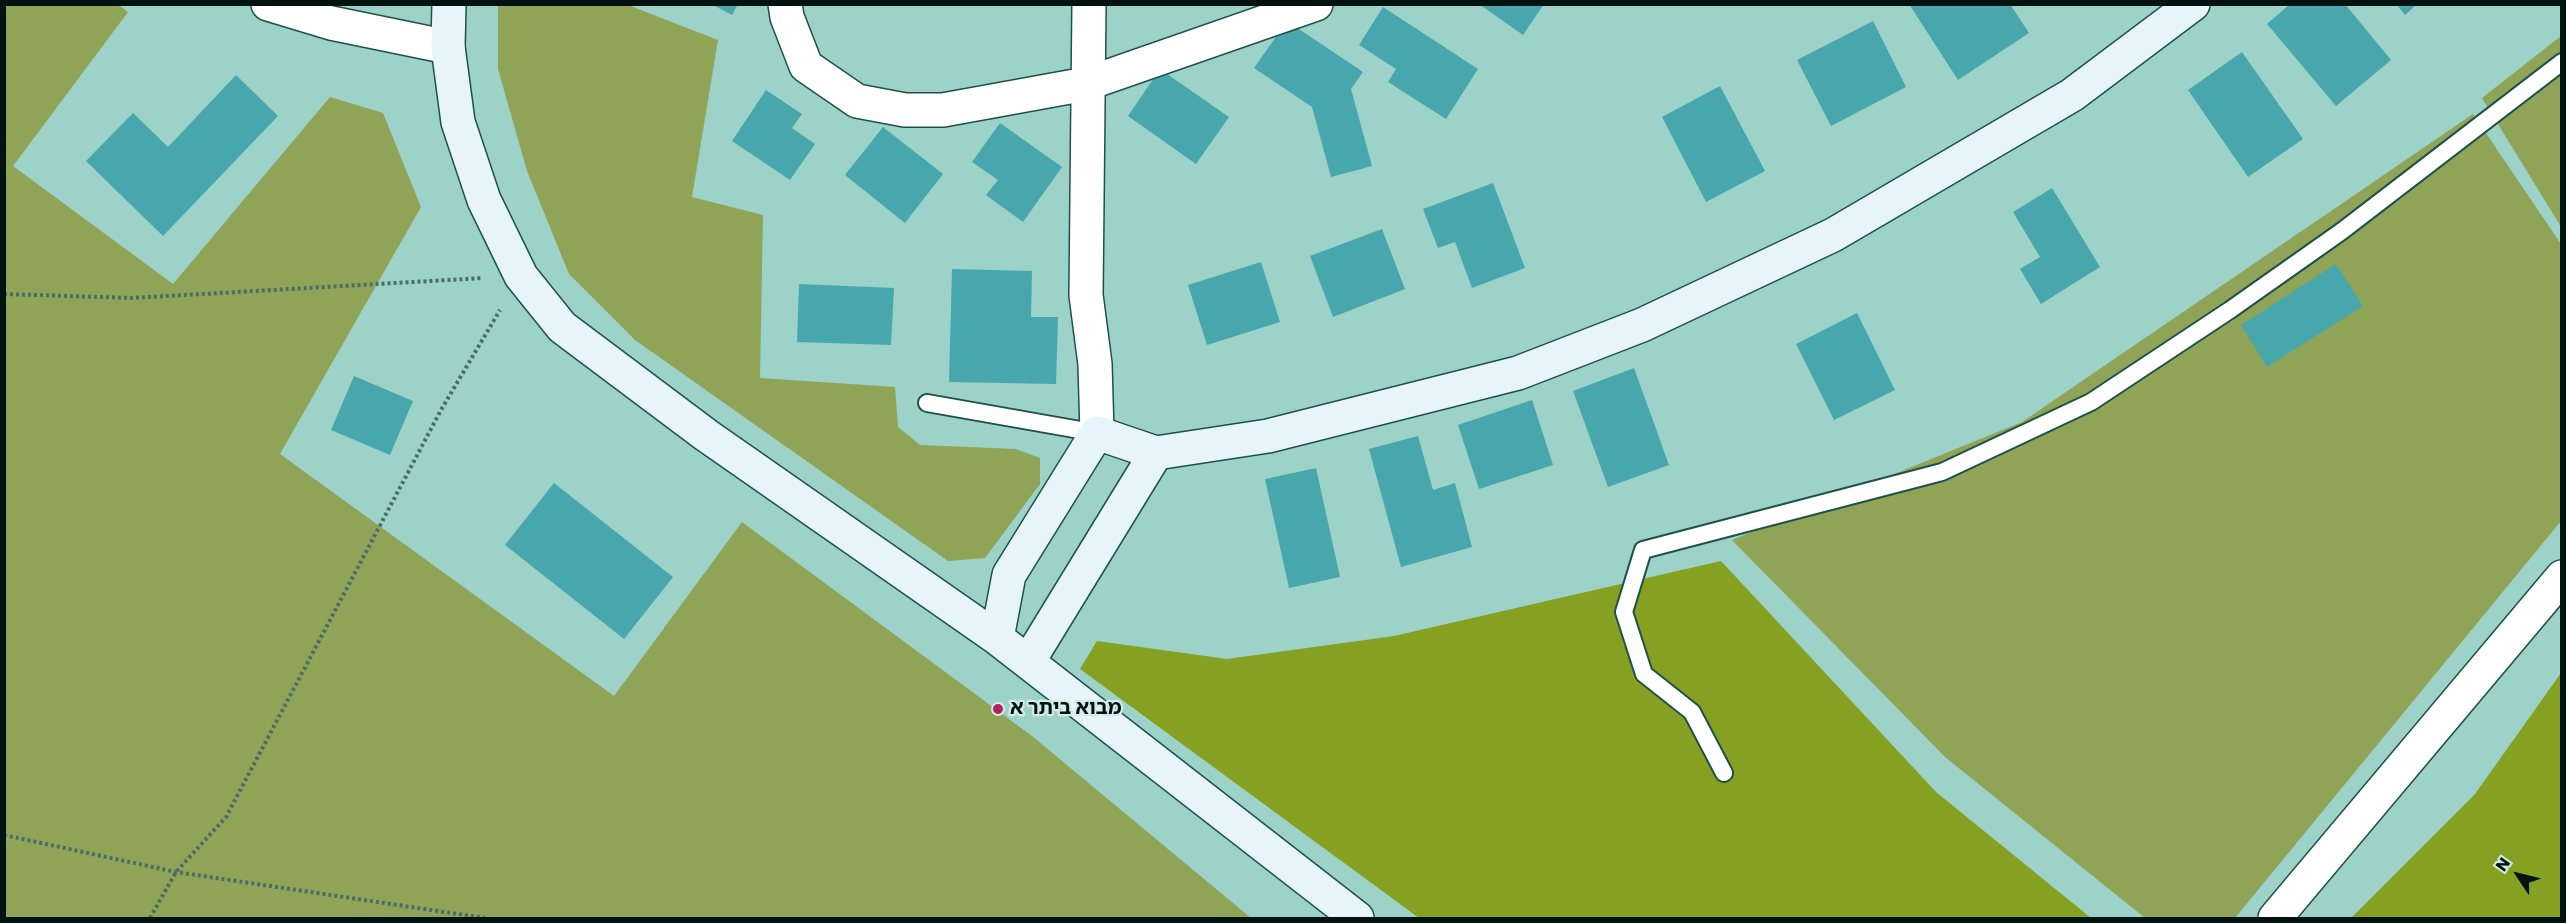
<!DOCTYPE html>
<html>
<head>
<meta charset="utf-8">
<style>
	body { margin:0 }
	#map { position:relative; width:2566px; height:923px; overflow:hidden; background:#9cd2c7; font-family:Poppins,sans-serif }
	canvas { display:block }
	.frame { position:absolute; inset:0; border:6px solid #011310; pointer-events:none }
	.north { position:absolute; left:2488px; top:845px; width:60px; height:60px; -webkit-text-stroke:4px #d2ece7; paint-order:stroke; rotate:305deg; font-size:16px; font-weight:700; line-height:24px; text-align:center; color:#011310 }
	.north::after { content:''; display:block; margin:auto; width:21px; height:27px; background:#011310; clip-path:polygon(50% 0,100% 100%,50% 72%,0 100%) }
</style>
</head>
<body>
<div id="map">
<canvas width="2566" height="923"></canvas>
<div class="frame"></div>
<div class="north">N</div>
</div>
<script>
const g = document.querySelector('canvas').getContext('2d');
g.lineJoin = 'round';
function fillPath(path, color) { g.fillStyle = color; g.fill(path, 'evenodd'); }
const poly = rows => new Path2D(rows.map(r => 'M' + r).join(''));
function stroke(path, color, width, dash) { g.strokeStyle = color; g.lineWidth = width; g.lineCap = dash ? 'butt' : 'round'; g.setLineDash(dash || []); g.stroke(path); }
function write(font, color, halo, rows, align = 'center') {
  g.font = font + ' Poppins,"Noto Sans Hebrew",sans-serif'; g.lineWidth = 4.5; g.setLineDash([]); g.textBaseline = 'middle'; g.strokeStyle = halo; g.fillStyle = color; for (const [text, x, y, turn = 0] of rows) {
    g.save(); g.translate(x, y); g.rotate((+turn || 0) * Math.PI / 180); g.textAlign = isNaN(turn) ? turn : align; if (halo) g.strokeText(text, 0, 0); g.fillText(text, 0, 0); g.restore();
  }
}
fillPath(poly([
	[5,4,119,5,128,12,13,166,173,284,330,97,383,113,421,207,280,454,614,696,742,522,1032,736,1251,918,5,918],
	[498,5,628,5,718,40,692,197,763,215,760,378,895,387,898,427,920,445,1016,449,1040,458,1040,484,985,558,948,561,635,340,569,274,527,171,498,69],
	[2561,36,2561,227,2482,98],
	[2473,114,2561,244,2561,521,2235,918,2145,918,1945,757,1732,540,2022,422]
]), '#90a458');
fillPath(poly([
	[1721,561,1936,792,2091,918,1419,918,1080,669,1097,641,1227,659,1394,636],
	[2561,673,2561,918,2351,918,2475,794]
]), '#86a021');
fillPath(poly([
	[711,4,738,4,732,15],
	[1479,4,1544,4,1523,35],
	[1909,4,2010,4,2029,33,1958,80],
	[2290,4,2345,4,2391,60,2336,106,2267,24],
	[2396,4,2417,4,2405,15],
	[1383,7,1478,69,1446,119,1388,82,1396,69,1359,45],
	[1287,21,1363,72,1351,89,1372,166,1331,177,1312,107,1254,68],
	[1873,21,1906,87,1831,126,1797,60],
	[2242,52,2303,139,2248,177,2188,90],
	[1160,69,1229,117,1196,164,1128,116],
	[236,75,278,116,163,236,86,161,133,113,168,147],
	[1720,86,1765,171,1706,202,1662,117],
	[766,90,802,114,792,128,815,144,790,180,732,141],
	[1000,123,1062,167,1023,222,986,195,998,180,972,162],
	[883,127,943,174,905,223,845,175],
	[1493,183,1525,268,1472,288,1455,242,1438,248,1423,209],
	[2052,188,2100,267,2041,304,2020,269,2040,257,2013,212],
	[1382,229,1405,289,1333,317,1310,256],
	[1261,262,1280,322,1207,345,1188,285],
	[2336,264,2363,306,2267,367,2241,325],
	[952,269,1032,271,1031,317,1058,317,1056,384,949,382],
	[799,284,894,288,891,345,797,342],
	[1857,313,1895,390,1834,420,1796,344],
	[1634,368,1669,465,1608,487,1573,391],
	[354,376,413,401,390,455,331,430],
	[1532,400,1553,465,1479,489,1458,425],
	[1418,436,1433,490,1455,483,1472,547,1401,567,1369,449],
	[1316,468,1340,577,1289,588,1265,479],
	[554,483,673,577,624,639,505,545]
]), '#48a7ad');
const lane = poly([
	[927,403,1097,433],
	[1724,773,1692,712,1644,674,1624,612,1643,550,1942,472,2091,402,2230,310,2342,231,2562,62]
]);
const street = poly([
	[268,4,331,23,448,47],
	[785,4,787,17,806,66,857,101,905,110,943,110,1086,84,1316,4],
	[1089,4,1086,295,1095,364,1097,433],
	[2275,918,2562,577]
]);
const secondary = poly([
	[449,4,448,47,458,122,484,200,521,276,562,327,706,435,997,638,1357,918],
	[997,638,1009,575,1097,433,1156,453,1268,436,1518,373,1642,325,1833,235,2072,95,2193,4],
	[1028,662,1156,453]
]);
stroke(lane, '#1d524a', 20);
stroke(street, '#1d524a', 36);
stroke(secondary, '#1d524a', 36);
stroke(poly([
	[4,294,132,298,483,278],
	[4,835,176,872,485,918],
	[150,918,176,872,226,817,441,410,500,310]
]), '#4a6d67', 4, [3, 3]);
stroke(lane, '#fff', 16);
stroke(street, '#fff', 33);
stroke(secondary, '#e8f4fc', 33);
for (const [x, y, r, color] of [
	[998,709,6,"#b0235e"]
]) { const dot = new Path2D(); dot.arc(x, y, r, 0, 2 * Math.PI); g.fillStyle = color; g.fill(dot); stroke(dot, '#d2ece7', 2); }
write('bold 20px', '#011310', '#d2ece7', [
	["מבוא ביתר א",1010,709]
], 'left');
</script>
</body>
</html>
